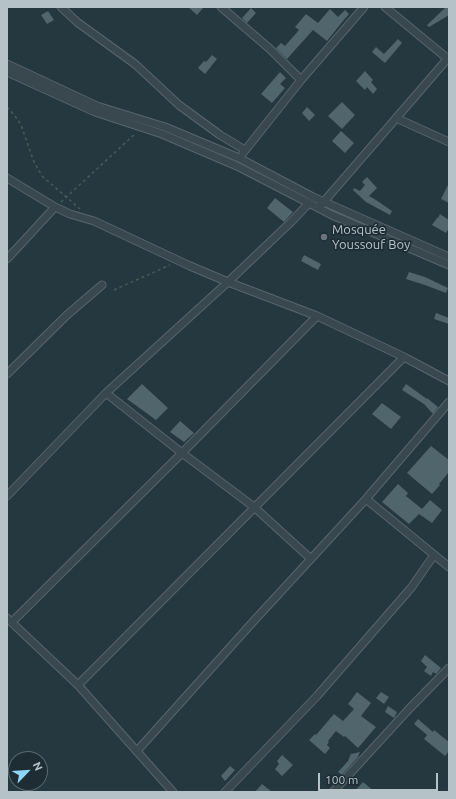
<!DOCTYPE html>
<html>
<head>
<meta charset="utf-8">
<style>
	body { margin:0 }
	#map { position:relative; width:456px; height:799px; overflow:hidden; background:#25373f; font-family:Ubuntu,sans-serif }
	canvas { display:block }
	.frame { position:absolute; inset:0; border:8px solid #b5c3c9; pointer-events:none }
	.north { position:absolute; left:8px; top:751px; width:40px; height:40px; box-sizing:border-box; background:#1e2d34; border:1px solid #5a6970; border-radius:50%; rotate:65deg; font-size:11px; font-weight:700; line-height:16px; text-align:center; color:#b5c3c9 }
	.north::after { content:''; display:block; margin:auto; width:14px; height:18px; background:#8dd4f7; clip-path:polygon(50% 0,100% 100%,50% 72%,0 100%) }
	.scale { position:absolute; left:318px; top:773px; width:120px; height:18px; box-sizing:border-box; border:2px solid #b5c3c9; border-top:0; padding-left:5px; font-size:12px; line-height:14px; white-space:nowrap; color:#b5c3c9; -webkit-text-stroke:3px #1e2d34; paint-order:stroke }
</style>
</head>
<body>
<div id="map">
<canvas width="456" height="799"></canvas>
<div class="frame"></div>
<div class="north">N</div>
<div class="scale">100 m</div>
</div>
<script>
const g = document.querySelector('canvas').getContext('2d');
g.lineJoin = 'round';
function fillPath(path, color) { g.fillStyle = color; g.fill(path, 'evenodd'); }
const poly = rows => new Path2D(rows.map(r => 'M' + r).join(''));
function stroke(path, color, width, dash) { g.strokeStyle = color; g.lineWidth = width; g.lineCap = dash ? 'butt' : 'round'; g.setLineDash(dash || []); g.stroke(path); }
function write(font, color, halo, rows, align = 'center') {
  g.font = font + ' Ubuntu,sans-serif'; g.lineWidth = 3.5; g.setLineDash([]); g.textBaseline = 'middle'; g.strokeStyle = halo; g.fillStyle = color; for (const [text, x, y, turn = 0] of rows) {
    g.save(); g.translate(x, y); g.rotate((+turn || 0) * Math.PI / 180); g.textAlign = isNaN(turn) ? turn : align; if (halo) g.strokeText(text, 0, 0); g.fillText(text, 0, 0); g.restore();
  }
}
fillPath(poly([
	[188,7,204,7,197,15],
	[446,7,449,7,449,15,429,27,427,25],
	[251,8,256,13,247,23,242,18],
	[330,9,338,17,345,10,349,14,343,21,327,41,313,30,287,59,276,48,281,43,285,46,299,30,295,27,306,14,318,23],
	[48,11,54,20,47,24,41,15],
	[398,39,402,43,385,63,372,52,376,47,384,54],
	[212,55,217,59,205,74,198,68,204,61,206,62],
	[365,71,373,80,371,82,377,89,373,94,367,87,365,90,356,81],
	[280,72,286,78,280,84,285,88,272,103,261,94],
	[342,102,355,115,342,129,328,116],
	[307,107,315,115,309,121,302,113],
	[341,131,354,143,345,153,332,141],
	[367,177,377,188,369,196,376,200,392,211,390,215,366,202,353,190,354,188,360,191,365,185,362,182],
	[449,183,449,203,441,199],
	[275,198,293,212,284,222,267,208],
	[440,214,449,220,449,228,446,233,432,225,437,218,438,218],
	[304,255,321,264,318,270,301,261],
	[409,272,425,277,448,288,446,293,425,285,406,279],
	[436,313,449,318,449,324,434,319],
	[142,384,168,408,156,420,127,399],
	[406,384,427,399,427,398,438,407,433,414,424,404,402,390],
	[382,403,401,417,391,429,372,414],
	[180,421,194,433,184,442,170,432],
	[431,446,449,460,449,472,439,484,440,485,432,494,407,473],
	[398,484,408,493,406,496,422,509,430,500,442,510,432,523,419,514,409,524,382,502],
	[425,655,441,668,436,674,433,672,431,676,424,671,427,667,421,661],
	[357,692,371,703,361,716,376,727,358,748,345,736,344,737,336,731,328,741,329,742,327,745,330,748,325,754,309,740,315,734,316,735,334,714,343,721,354,709,348,704],
	[381,692,389,697,384,704,376,698],
	[388,706,397,712,394,718,385,712],
	[418,719,433,732,434,730,449,742,449,751,445,756,424,739,427,735,414,724],
	[360,752,358,757,342,775,338,772,348,761,350,756,351,754],
	[282,755,293,765,282,776,275,769,279,764,277,761],
	[230,766,235,770,225,781,221,776],
	[363,782,375,792,354,792],
	[262,784,272,792,255,792]
]), '#50656c');
const street = poly([
	[61,7,77,22,135,64,179,105,220,135,245,150],
	[221,7,270,49,301,80],
	[385,7,448,59],
	[7,64,97,106,165,127,239,158,313,197,449,257],
	[7,72,95,112,162,134,237,166,332,215,449,265],
	[396,118,449,142],
	[243,153,301,80,364,7],
	[7,178,55,207,70,214,94,221,190,266,228,282,317,316,404,357,449,381],
	[321,205,449,57],
	[7,259,55,207],
	[7,374,67,315,102,285],
	[106,393,182,453,254,507,311,559],
	[7,496,106,393,228,282,292,221,309,203],
	[366,499,449,567],
	[7,618,78,685,173,792],
	[12,622,182,453,317,316],
	[78,685,404,357],
	[137,751,251,624,366,499,449,402],
	[225,792,317,696,411,588,434,555],
	[333,792,409,709,449,668]
]);
stroke(street, '#57666c', 9);
stroke(poly([
	[7,107,15,116,21,125,34,162,42,176,80,209],
	[61,202,136,133],
	[114,290,170,265]
]), '#455c58', 1.5, [3, 3]);
stroke(street, '#39484f', 7);
for (const [x, y, r, color] of [
	[324,237,4,"#6b7280"]
]) { const dot = new Path2D(); dot.arc(x, y, r, 0, 2 * Math.PI); g.fillStyle = color; g.fill(dot); stroke(dot, '#1e2d34', 1.5); }
write('13px', '#b5c3c9', '#1e2d34', [
	["Mosquée",332,230],
	["Youssouf Boy",332,245]
], 'left');
</script>
</body>
</html>
